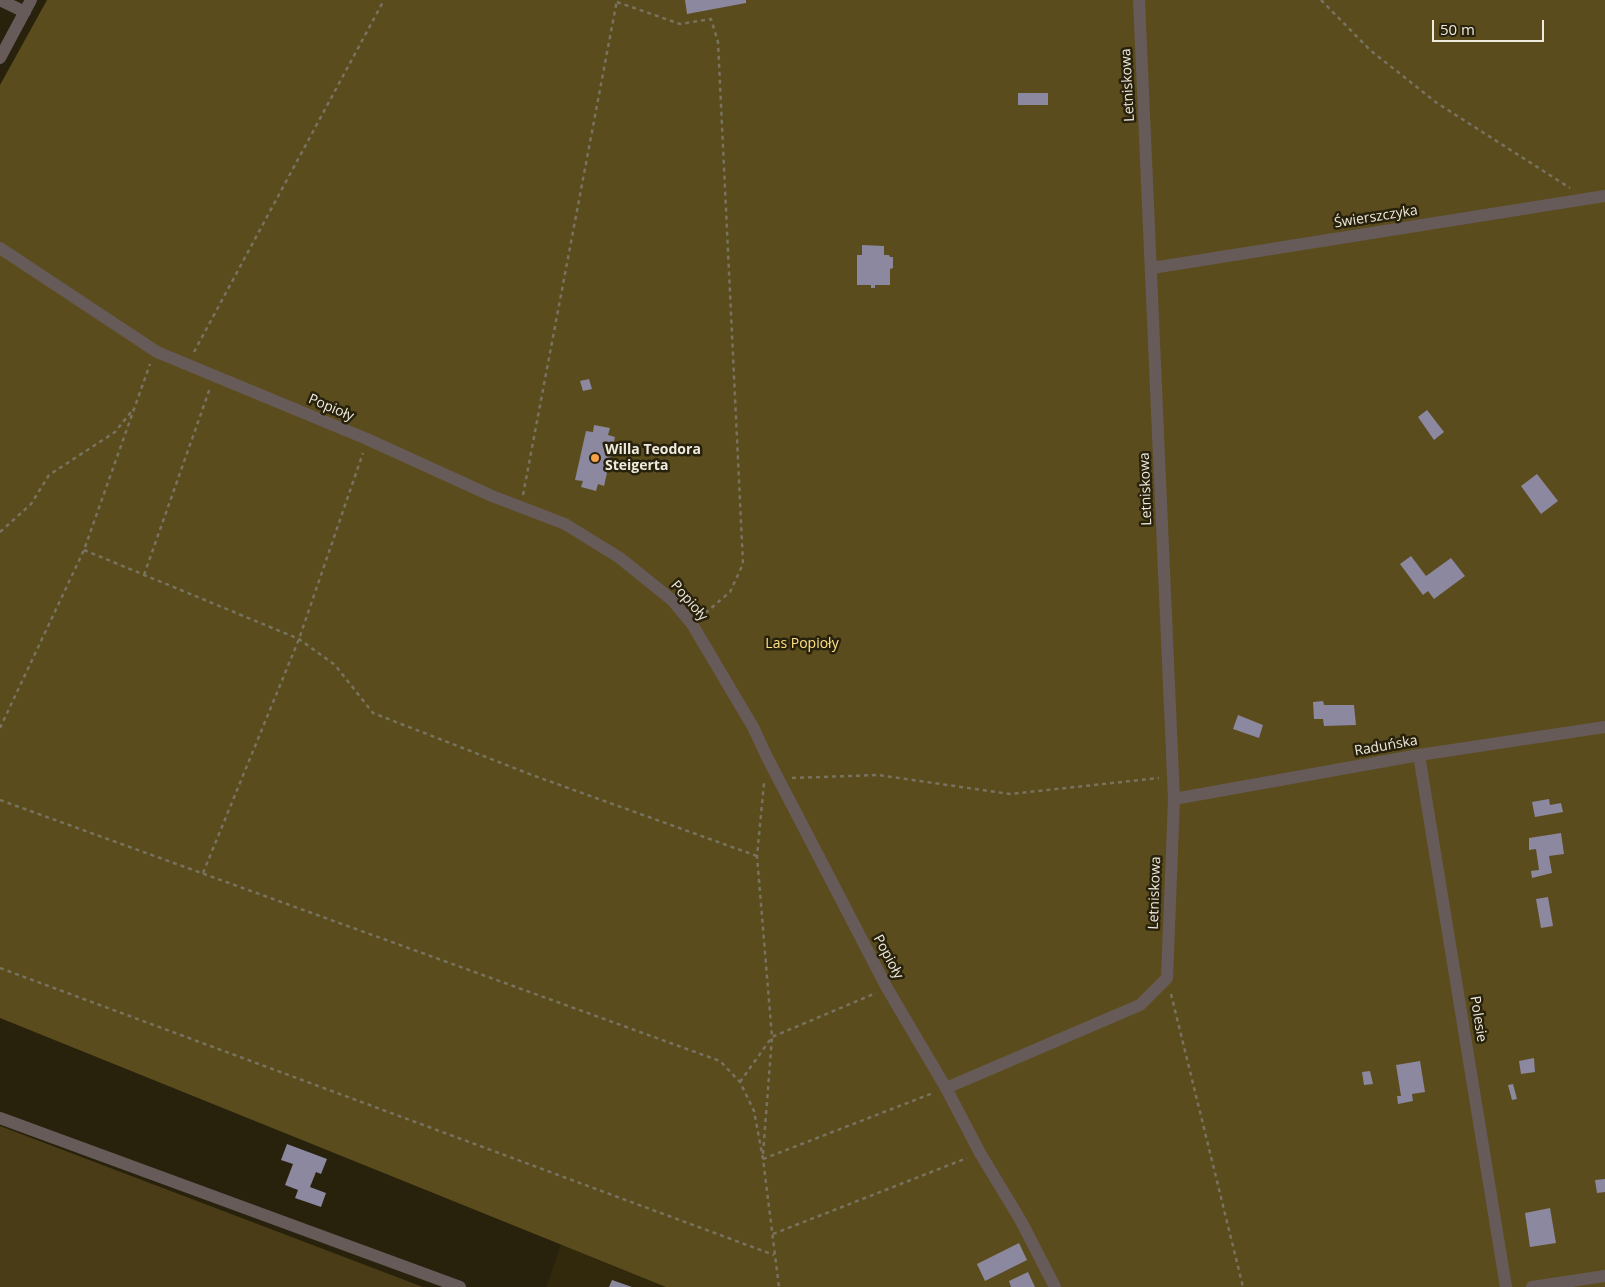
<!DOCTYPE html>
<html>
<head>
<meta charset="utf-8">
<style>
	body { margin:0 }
	#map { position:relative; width:1605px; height:1287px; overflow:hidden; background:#28210c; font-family:"Open Sans",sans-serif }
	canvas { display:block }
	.scale { position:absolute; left:1432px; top:20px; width:112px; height:22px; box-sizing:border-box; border:2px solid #eeeadd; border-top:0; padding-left:6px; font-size:15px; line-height:18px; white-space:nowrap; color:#eeeadd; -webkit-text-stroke:4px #28210c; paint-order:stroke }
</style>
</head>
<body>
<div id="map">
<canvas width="1605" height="1287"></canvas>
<div class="scale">50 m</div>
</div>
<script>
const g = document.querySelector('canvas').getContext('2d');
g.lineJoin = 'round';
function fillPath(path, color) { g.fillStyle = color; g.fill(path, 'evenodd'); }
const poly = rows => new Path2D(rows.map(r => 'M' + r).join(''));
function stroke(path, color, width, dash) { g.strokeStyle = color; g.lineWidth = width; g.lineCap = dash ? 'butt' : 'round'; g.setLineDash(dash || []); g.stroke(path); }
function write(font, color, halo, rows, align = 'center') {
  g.font = font + ' "Open Sans",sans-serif'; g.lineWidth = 5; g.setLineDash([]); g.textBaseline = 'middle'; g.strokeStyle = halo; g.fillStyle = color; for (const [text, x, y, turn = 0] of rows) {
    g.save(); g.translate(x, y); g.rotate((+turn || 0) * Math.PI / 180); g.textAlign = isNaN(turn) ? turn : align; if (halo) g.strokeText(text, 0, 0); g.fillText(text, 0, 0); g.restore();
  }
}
fillPath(poly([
	[568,1225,748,1287,546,1287]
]), '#32290c');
fillPath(poly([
	[0,1126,423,1287,0,1287]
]), '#493c16');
fillPath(poly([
	[47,0,1605,0,1605,1287,666,1287,0,1018,0,85]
]), '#5b4c1d');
fillPath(poly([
	[685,0,746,0,746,3,687,14],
	[1018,93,1048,93,1048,105,1018,105],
	[862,245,884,246,884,255,889,255,890,257,893,257,893,268,890,269,890,285,875,285,875,288,871,288,871,285,857,285,857,255,862,255],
	[589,379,592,389,583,391,580,381],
	[1427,410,1444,432,1434,440,1418,417],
	[594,425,610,428,608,435,615,437,604,486,598,484,596,491,581,487,583,481,575,480,586,431,593,432],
	[1537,474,1558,501,1541,514,1521,486],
	[1411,556,1426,576,1451,558,1465,576,1434,599,1428,591,1423,595,1400,564],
	[1323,701,1324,705,1354,705,1356,725,1324,726,1323,719,1314,719,1313,702],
	[1238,715,1263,725,1259,738,1233,729],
	[1549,799,1550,805,1561,803,1563,812,1535,817,1532,802],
	[1561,833,1564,854,1549,856,1552,873,1532,878,1531,871,1539,870,1536,849,1529,850,1529,838],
	[1548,897,1553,926,1541,928,1536,899],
	[1534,1058,1535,1072,1521,1074,1519,1061],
	[1420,1061,1425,1092,1412,1094,1413,1101,1398,1104,1397,1096,1401,1096,1396,1065],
	[1370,1071,1373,1084,1364,1085,1362,1072],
	[1513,1084,1517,1099,1512,1100,1508,1085],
	[287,1144,327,1159,321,1174,316,1172,310,1187,326,1193,321,1207,295,1198,298,1190,285,1185,293,1164,281,1160],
	[1605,1179,1605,1192,1597,1193,1595,1180],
	[1550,1208,1556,1243,1530,1247,1525,1213],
	[1019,1243,1027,1260,985,1281,977,1264],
	[1028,1272,1035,1287,1011,1287,1009,1281],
	[612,1280,632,1287,609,1287]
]), '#8b889f');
stroke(poly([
	[1321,0,1370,50,1437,103,1570,188],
	[617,2,680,24,711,19,718,42,743,564,730,592,703,615],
	[194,352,384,0],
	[523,495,617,0],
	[0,532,31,504,49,475,115,432,131,412],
	[84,550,299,639,335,665,373,713,532,775,757,856],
	[144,575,210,388],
	[0,728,84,550,150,364],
	[792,778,878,775,1010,794,1159,778],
	[0,800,720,1061,740,1082,754,1111,763,1159,779,1287],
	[203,873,299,639,363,453],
	[0,968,774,1255],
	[1171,994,1243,1287],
	[740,1082,772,1037,876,993],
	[763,1154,772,1037,757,856,764,783],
	[763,1159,933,1093],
	[773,1234,967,1158]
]), '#787260', 2.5, [4, 4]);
stroke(poly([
	[0,0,25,12],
	[0,58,31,0],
	[0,248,157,352,367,439,492,496,565,524,620,558,672,600,692,624,753,727,767,757,887,988,946,1088,980,1153,1021,1221,1055,1287],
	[1152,268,1605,196],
	[1419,755,1506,1287],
	[1174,799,1419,755,1605,727],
	[946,1088,1140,1005,1167,978,1174,799,1139,0],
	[0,1118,460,1287],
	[1532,1287,1605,1276]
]), '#675b5a', 12);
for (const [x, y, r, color] of [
	[595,458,5,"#f6a246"]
]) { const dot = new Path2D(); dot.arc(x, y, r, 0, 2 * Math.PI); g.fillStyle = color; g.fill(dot); stroke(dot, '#28210c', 2); }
write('14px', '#eeeadd', '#28210c', [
	["Letniskowa",1128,85,-93],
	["Świerszczyka",1376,217,-9],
	["Popioły",331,408,23],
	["Letniskowa",1146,489,-92],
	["Popioły",689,601,49],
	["Raduńska",1386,746,-10],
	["Letniskowa",1155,893,-88],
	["Popioły",888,957,62],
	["Polesie",1478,1019,81]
]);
write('bold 14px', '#eeeadd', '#28210c', [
	["Willa Teodora",605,450],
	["Steigerta",605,466]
], 'left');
write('14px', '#ffe187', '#28210c', [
	["Las Popioły",802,644]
]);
</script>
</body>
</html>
